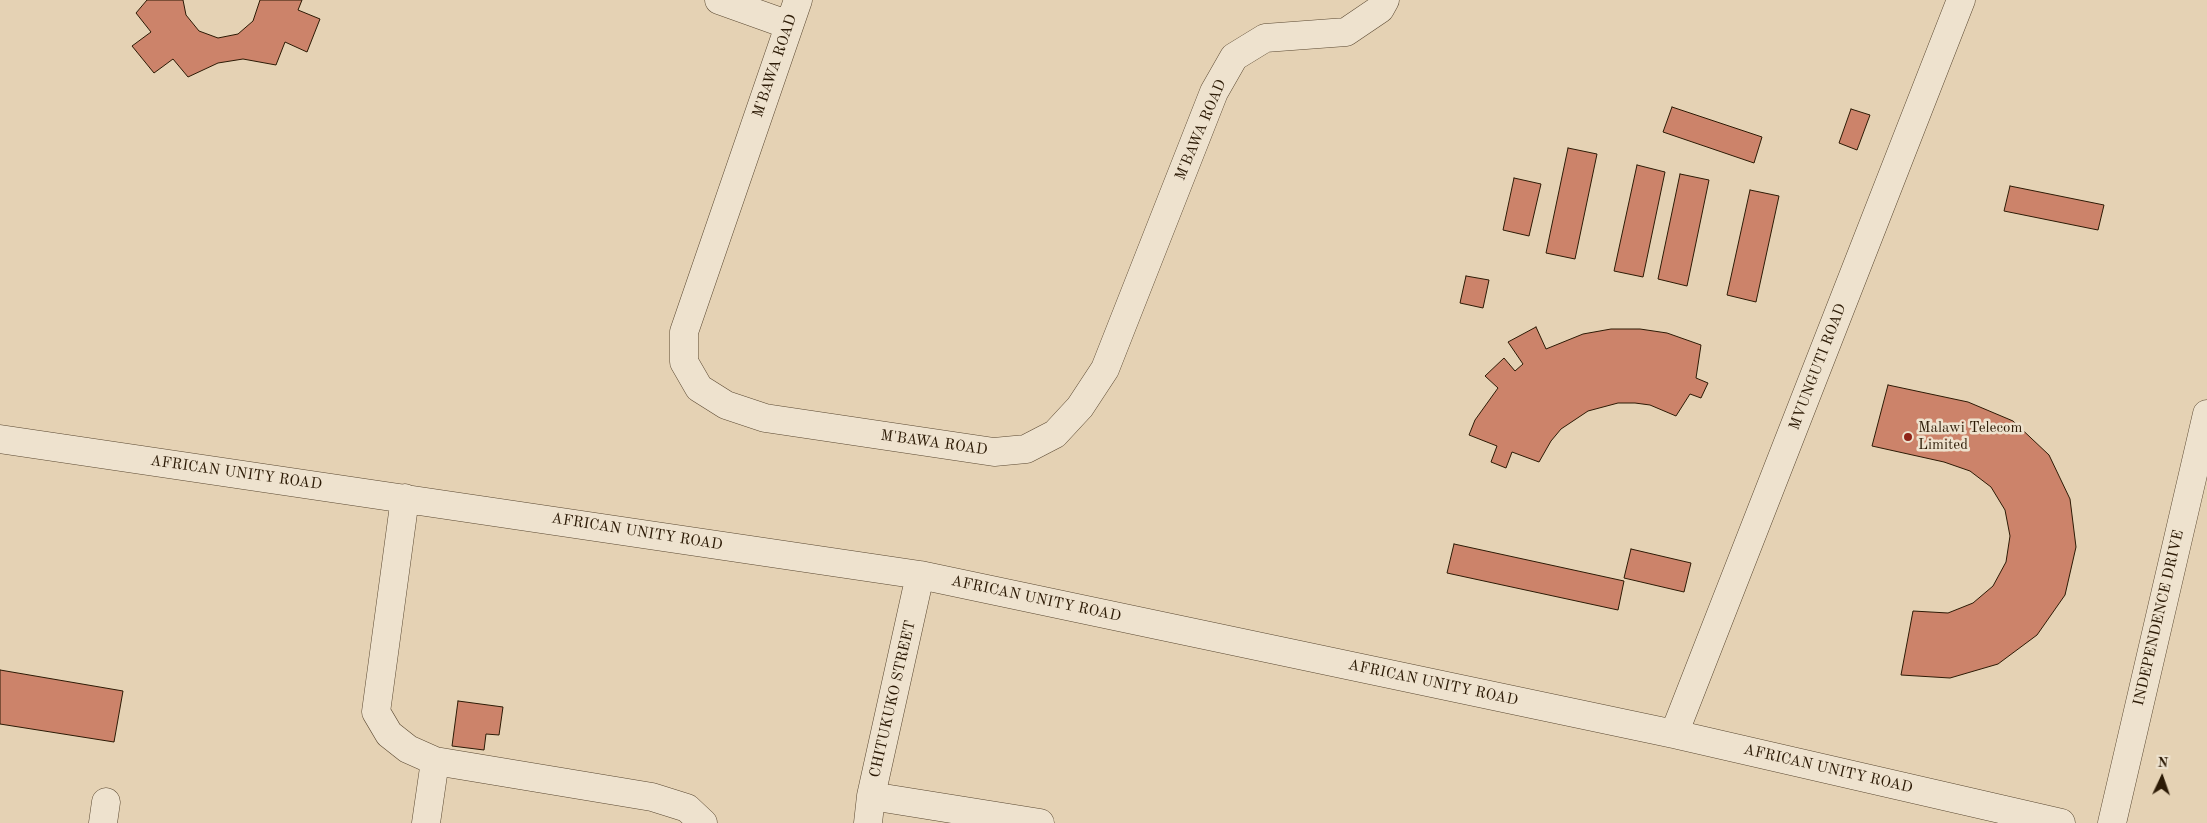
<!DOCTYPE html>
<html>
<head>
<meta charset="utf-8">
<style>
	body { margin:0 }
	#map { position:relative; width:2207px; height:823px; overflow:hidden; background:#e5d2b4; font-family:"Old Standard TT",serif }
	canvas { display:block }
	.north { position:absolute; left:2137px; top:753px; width:50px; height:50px; -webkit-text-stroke:4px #eee2ce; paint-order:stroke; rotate:3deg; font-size:14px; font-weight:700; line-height:20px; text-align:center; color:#2c1a05 }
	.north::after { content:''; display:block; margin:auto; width:18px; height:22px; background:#2c1a05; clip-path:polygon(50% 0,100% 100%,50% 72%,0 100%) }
</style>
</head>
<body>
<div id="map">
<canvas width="2207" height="823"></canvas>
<div class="north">N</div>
</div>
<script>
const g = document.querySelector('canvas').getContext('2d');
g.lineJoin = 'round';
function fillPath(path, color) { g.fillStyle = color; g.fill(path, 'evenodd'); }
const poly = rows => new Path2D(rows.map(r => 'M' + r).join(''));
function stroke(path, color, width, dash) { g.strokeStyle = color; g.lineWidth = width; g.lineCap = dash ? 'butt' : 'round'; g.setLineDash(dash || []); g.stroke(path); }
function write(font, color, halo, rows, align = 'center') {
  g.font = font + ' "Old Standard TT",serif'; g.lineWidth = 5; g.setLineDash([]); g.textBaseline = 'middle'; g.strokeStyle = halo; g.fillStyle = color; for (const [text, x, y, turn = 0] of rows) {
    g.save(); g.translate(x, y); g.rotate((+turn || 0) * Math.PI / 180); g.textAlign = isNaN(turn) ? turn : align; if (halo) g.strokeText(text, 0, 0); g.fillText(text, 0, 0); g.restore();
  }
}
const building = poly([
	[147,0,183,0,186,15,199,31,218,38,238,34,253,21,260,0,302,0,298,10,320,19,307,52,285,42,276,65,243,59,218,63,188,77,173,59,154,73,132,46,151,32,136,13,147,0],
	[1672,107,1762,137,1754,163,1663,132,1672,107],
	[1851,109,1870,115,1857,150,1839,143,1851,109],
	[1568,148,1597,154,1575,259,1546,253,1568,148],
	[1637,165,1665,172,1643,277,1614,271,1637,165],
	[1680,174,1709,180,1687,286,1658,279,1680,174],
	[1514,178,1541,184,1529,236,1503,230,1514,178],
	[2010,186,2104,205,2098,230,2004,211,2010,186],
	[1750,190,1779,196,1756,302,1727,295,1750,190],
	[1466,276,1489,280,1483,308,1460,303,1466,276],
	[1536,327,1546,349,1583,334,1611,329,1640,329,1667,333,1701,345,1696,378,1708,383,1701,398,1690,394,1676,416,1650,405,1635,403,1618,403,1588,411,1561,429,1551,441,1539,462,1512,452,1506,468,1491,462,1497,446,1469,435,1475,420,1498,388,1485,376,1504,358,1515,371,1523,364,1508,342,1536,327],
	[1888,385,1968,402,2013,421,2049,455,2070,499,2076,547,2065,595,2037,635,1998,664,1950,678,1901,675,1913,611,1948,613,1973,603,1993,586,2006,562,2010,536,2005,510,1991,487,1970,471,1944,462,1872,446,1888,385],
	[1454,544,1624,581,1618,610,1447,573,1454,544],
	[1631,549,1691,563,1684,592,1624,578,1631,549],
	[0,670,123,691,114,742,0,724,0,670],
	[458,701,503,707,499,735,486,734,484,750,452,746,458,701]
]);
fillPath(building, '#cc836a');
stroke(building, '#2c1a05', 1);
const minor = poly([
	[719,0,789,25],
	[798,0,684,332,684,362,699,388,726,405,765,418,994,452,1026,449,1055,434,1080,407,1105,369,1214,92,1234,57,1265,38,1346,32,1380,9,1385,0],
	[0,439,920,575,1674,734,2061,823],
	[405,498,376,712,389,734,408,749,435,761,652,797,687,808,703,823],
	[1674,734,1961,0],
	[871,796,1040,823],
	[103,823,106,802],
	[426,823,435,761],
	[868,823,871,796,920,575],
	[2112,823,2207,414]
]);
stroke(minor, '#5a4831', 29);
stroke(minor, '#eee2ce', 28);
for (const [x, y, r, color] of [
	[1908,437,5,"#8f2418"]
]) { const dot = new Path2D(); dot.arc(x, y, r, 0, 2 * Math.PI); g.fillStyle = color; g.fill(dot); stroke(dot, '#eee2ce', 2); }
write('15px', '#2c1a05', '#eee2ce', [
	["M'BAWA ROAD",775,66,-71],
	["M'BAWA ROAD",1201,130,-67],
	["MVUNGUTI ROAD",1818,367,-69],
	["M'BAWA ROAD",934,443,8],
	["AFRICAN UNITY ROAD",236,473,8],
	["AFRICAN UNITY ROAD",637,532,9],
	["AFRICAN UNITY ROAD",1036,599,12],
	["INDEPENDENCE DRIVE",2159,618,-77],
	["AFRICAN UNITY ROAD",1433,683,12],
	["CHITUKUKO STREET",893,699,-77],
	["AFRICAN UNITY ROAD",1828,769,13]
]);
write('15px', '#2c1a05', '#eee2ce', [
	["Malawi Telecom",1918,428],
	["Limited",1918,445]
], 'left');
</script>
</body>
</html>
